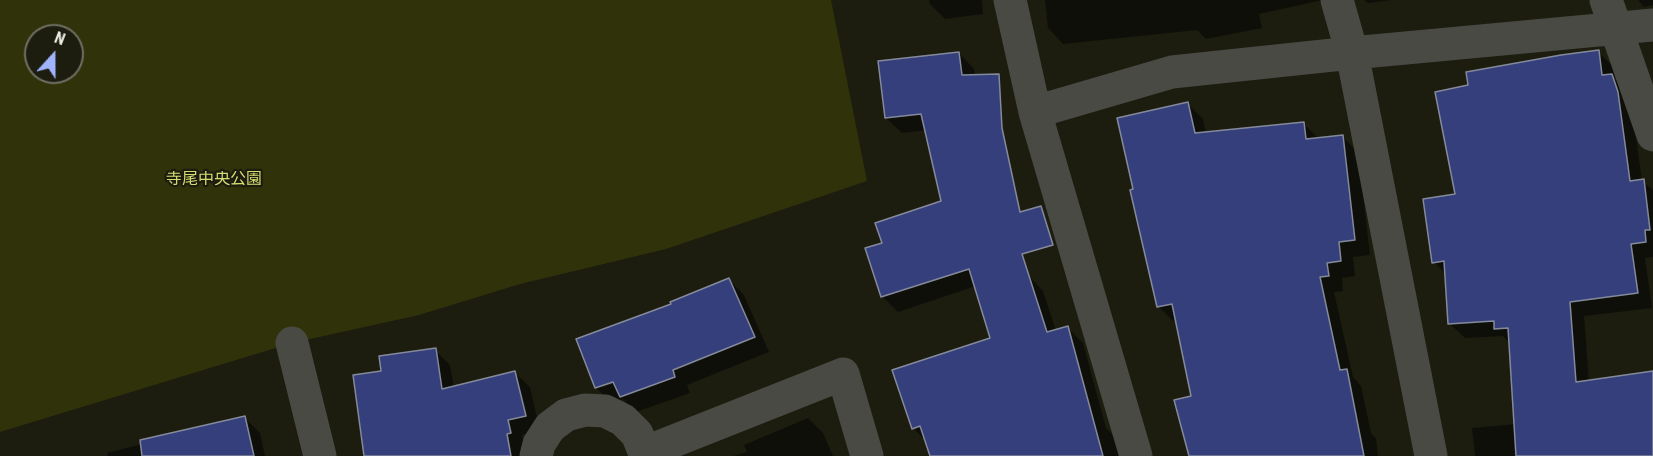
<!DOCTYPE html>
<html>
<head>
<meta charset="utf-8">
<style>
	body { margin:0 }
	#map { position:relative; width:1653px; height:456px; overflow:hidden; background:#1c1d0f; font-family:"Roboto Condensed",sans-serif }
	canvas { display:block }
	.north { position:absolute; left:24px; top:24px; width:60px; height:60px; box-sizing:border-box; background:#1c1d0f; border:2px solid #6f7063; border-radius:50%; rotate:21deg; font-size:16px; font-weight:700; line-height:24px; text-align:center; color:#ebece2 }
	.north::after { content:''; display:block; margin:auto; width:21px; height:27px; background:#a0b3fd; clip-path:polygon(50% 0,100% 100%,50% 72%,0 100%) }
</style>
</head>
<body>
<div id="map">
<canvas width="1653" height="456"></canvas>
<div class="north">N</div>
</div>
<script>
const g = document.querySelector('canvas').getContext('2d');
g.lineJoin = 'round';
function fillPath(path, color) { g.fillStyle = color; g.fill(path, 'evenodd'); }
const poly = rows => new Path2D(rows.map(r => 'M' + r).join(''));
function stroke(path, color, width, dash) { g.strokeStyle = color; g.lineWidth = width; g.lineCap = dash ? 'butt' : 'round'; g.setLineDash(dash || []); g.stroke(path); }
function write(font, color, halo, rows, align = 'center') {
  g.font = font + ' "Roboto Condensed","Noto Sans JP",sans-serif'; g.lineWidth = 4.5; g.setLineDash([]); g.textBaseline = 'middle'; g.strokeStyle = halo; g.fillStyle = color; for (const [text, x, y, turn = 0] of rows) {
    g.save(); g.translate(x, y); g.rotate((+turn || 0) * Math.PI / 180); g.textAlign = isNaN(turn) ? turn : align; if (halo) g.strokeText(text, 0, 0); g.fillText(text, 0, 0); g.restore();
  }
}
fillPath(poly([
	[0,0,831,0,867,181,666,249,520,284,419,315,292,343,0,432],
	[36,36,72,36,72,72,36,72]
]), '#30320a');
fillPath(poly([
	[929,0,982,0,983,14,945,19,930,4],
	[1045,0,1323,0,1259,14,1262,28,1206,39,1197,30,1063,44,1048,28],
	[1364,0,1391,0,1368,3],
	[1638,0,1653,0,1653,5,1644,7],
	[1598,52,1613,66,1615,79,1626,91,1632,108,1642,181,1653,190,1653,257,1645,258,1652,308,1584,316,1589,381,1653,372,1653,456,1475,456,1472,428,1516,424,1510,343,1503,336,1465,338,1450,324,1447,275,1434,262,1457,196],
	[959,53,974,69,1021,276,1028,275,1043,291,1056,331,1068,328,1083,343,1106,428,1117,439,1121,456,932,456,927,442,913,428,992,339,976,286,898,312,883,297,883,244,943,202,927,130,902,133,886,118],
	[1188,104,1203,119,1206,134,1303,123,1319,139,1343,137,1358,152,1370,255,1353,257,1355,276,1342,278,1343,291,1334,292,1353,377,1361,386,1371,433,1376,438,1378,456,1190,456,1192,397,1177,320,1173,321,1158,306,1135,190],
	[728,279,744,295,769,352,687,385,690,393,636,412,623,399,612,403,596,388,578,340,673,305],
	[620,378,621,381,602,387,602,384],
	[435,350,450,365,454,388,514,372,530,387,540,431,522,435,525,448,523,456,368,456,383,373],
	[245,418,260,433,265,456,108,456,107,453],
	[808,418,823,433,833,456,733,456,747,452,744,445]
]), '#0007');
const building = poly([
	[1599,50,1602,75,1612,74,1618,92,1630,181,1644,179,1650,230,1645,230,1646,242,1631,244,1638,293,1570,302,1576,382,1653,371,1653,456,1516,456,1508,328,1494,329,1494,321,1448,324,1444,261,1432,263,1423,199,1455,194,1435,92,1468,85,1466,72,1561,55,1599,50],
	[959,52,962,75,999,74,1002,128,1020,212,1041,206,1053,245,1022,254,1047,332,1068,326,1103,456,930,456,920,426,912,429,892,370,990,338,969,269,881,297,865,248,882,243,875,223,941,201,921,114,885,118,878,61,959,52],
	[1188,102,1195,133,1304,122,1306,139,1343,135,1355,240,1339,242,1341,261,1327,263,1329,276,1320,277,1340,370,1347,369,1364,456,1189,456,1174,400,1191,396,1172,304,1157,307,1130,190,1133,189,1117,118,1188,102],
	[729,278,755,337,673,370,675,377,620,397,613,382,595,388,576,339,671,304,670,302,729,278],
	[436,348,442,389,515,371,526,416,508,420,511,433,507,434,511,456,364,456,353,375,381,371,379,356,436,348],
	[245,416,254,456,142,456,140,440,245,416]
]);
fillPath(building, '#343f7c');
stroke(building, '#858a9b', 1.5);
stroke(poly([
	[1010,0,1035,112,1136,456],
	[1337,0,1352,53,1431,456],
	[1606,0,1653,135],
	[1035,112,1172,72,1352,53,1653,25],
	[292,343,320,456],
	[646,452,843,374,867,456],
	[536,456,539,444,550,427,566,415,585,410,605,411,623,420,637,434,646,456]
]), '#494a43', 33);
write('16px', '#d4db6f', '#1c1d0f', [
	["寺尾中央公園",214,180]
]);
</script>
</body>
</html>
